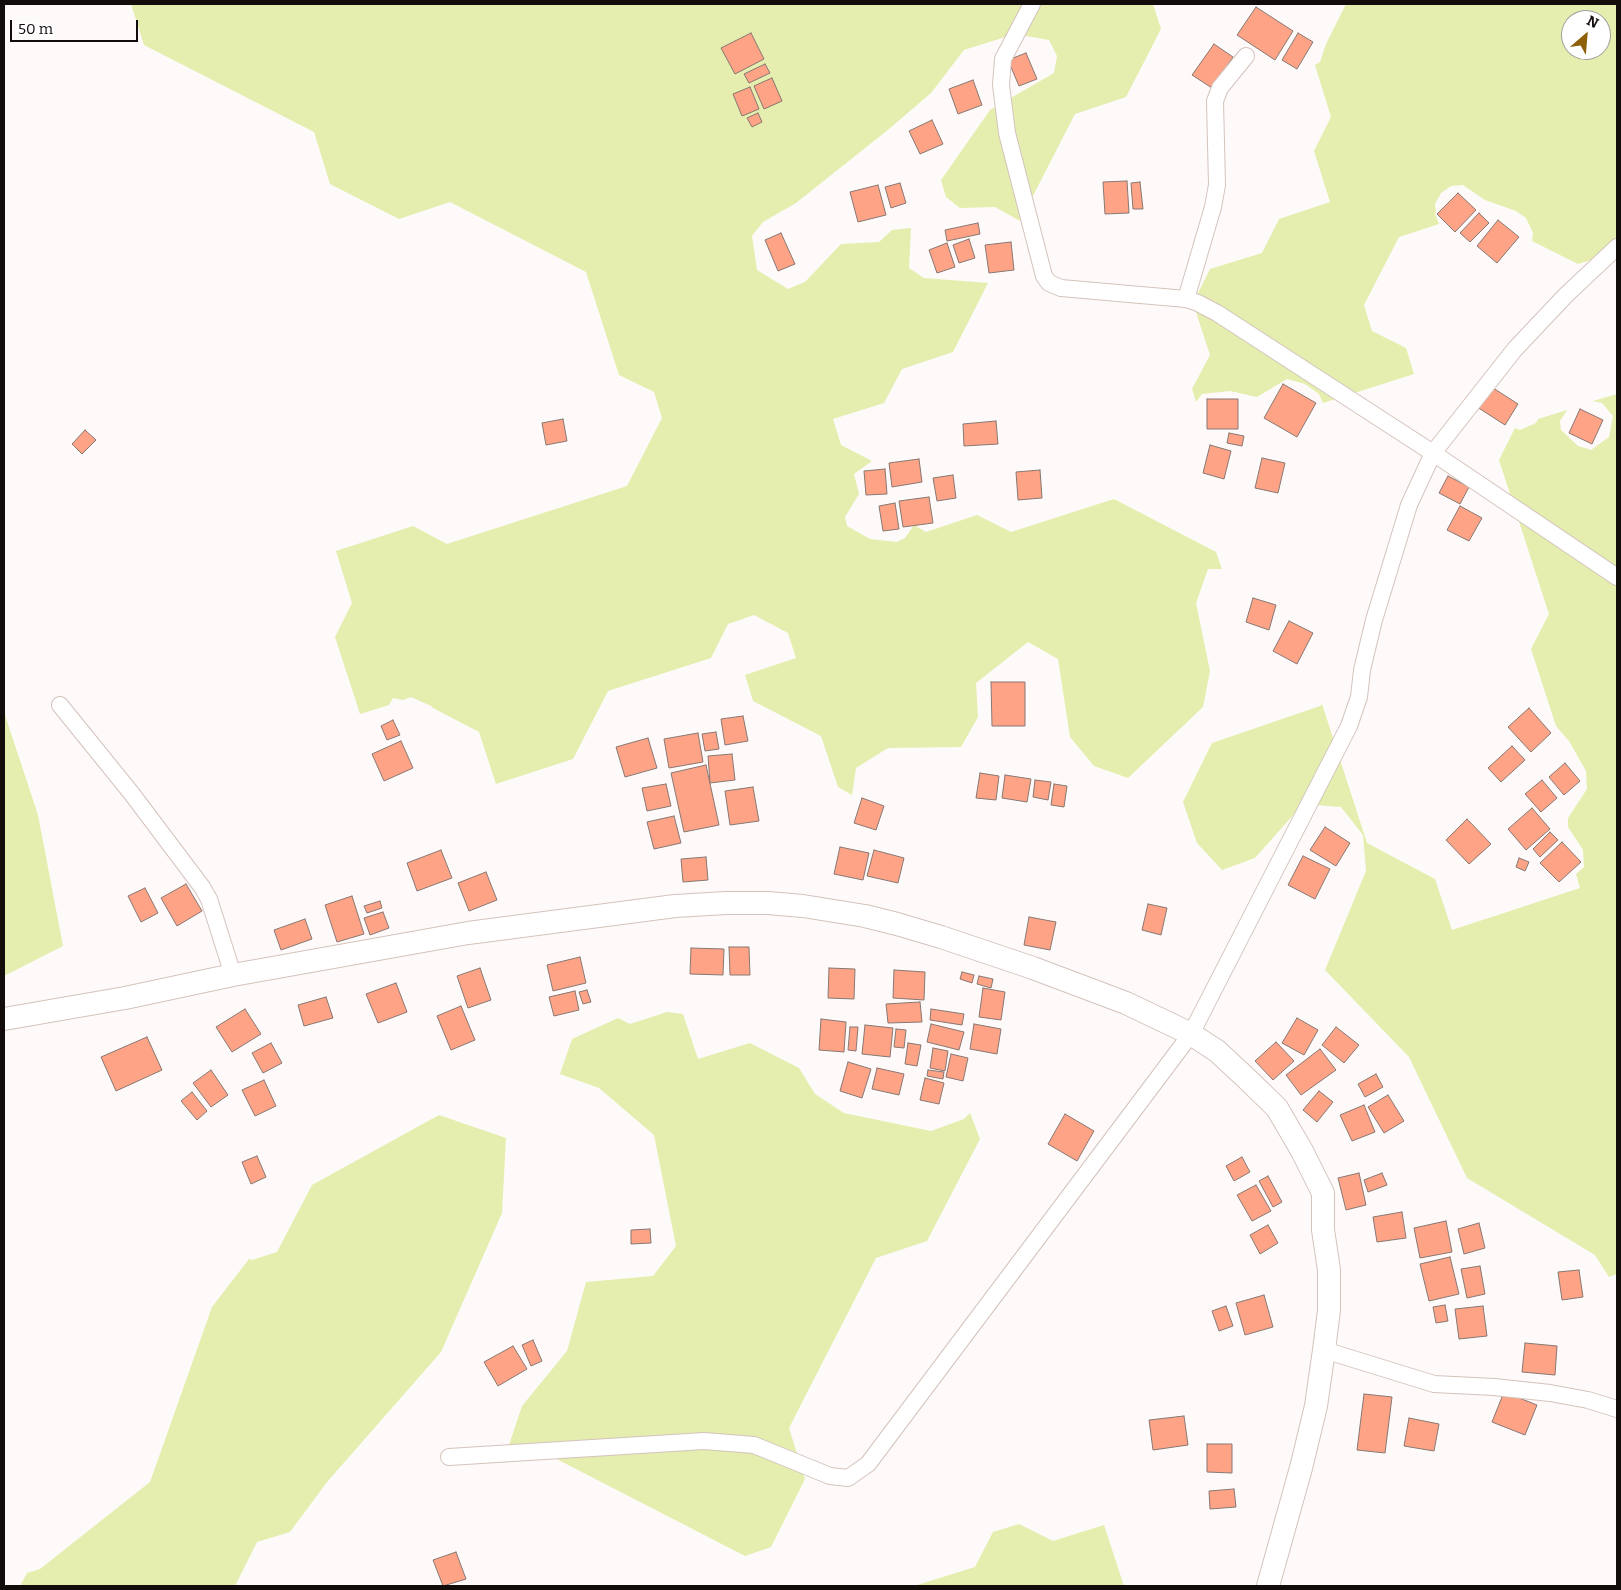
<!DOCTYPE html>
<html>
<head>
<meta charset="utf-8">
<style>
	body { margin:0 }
	#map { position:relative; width:1621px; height:1590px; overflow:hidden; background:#fefaf9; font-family:Bitter,serif }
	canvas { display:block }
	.frame { position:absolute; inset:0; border:5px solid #120c0a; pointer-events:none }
	.north { position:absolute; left:1561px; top:10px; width:50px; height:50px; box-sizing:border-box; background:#fff; border:1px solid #a09e9d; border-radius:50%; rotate:27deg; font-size:14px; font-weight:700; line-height:20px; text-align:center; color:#120c0a }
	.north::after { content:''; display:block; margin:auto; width:18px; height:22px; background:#8e6009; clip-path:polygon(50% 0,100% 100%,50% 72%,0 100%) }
	.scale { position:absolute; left:10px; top:20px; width:128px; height:22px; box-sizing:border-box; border:2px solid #120c0a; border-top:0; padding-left:6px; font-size:15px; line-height:18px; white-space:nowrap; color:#120c0a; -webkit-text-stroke:4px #fff; paint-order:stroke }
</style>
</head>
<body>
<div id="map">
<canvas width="1621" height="1590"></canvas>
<div class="frame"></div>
<div class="north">N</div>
<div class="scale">50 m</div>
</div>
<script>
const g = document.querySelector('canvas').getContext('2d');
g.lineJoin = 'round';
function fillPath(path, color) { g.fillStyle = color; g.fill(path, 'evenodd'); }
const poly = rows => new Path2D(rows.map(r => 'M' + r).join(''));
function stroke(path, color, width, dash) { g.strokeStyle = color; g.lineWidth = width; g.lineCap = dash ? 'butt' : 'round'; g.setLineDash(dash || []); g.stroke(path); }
fillPath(poly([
	[131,4,1153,4,1161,29,1126,97,1075,114,1020,221,995,207,960,208,946,197,941,180,990,110,1054,73,1057,56,1049,40,1015,34,964,50,931,93,889,129,796,203,763,222,752,236,757,270,788,289,805,282,841,244,879,242,892,230,911,228,909,268,924,278,988,283,953,352,902,369,884,403,833,419,841,445,872,461,854,474,859,494,845,517,847,526,870,539,897,542,905,538,914,525,926,532,977,515,1011,532,1114,499,1216,552,1222,569,1208,569,1196,603,1210,671,1203,707,1128,778,1094,766,1070,737,1058,659,1028,642,976,683,978,717,961,747,888,748,856,768,852,795,838,787,821,736,753,701,745,675,796,658,788,633,754,615,728,624,711,658,608,691,573,759,496,784,479,732,433,708,431,706,411,697,403,700,393,698,389,705,360,714,335,637,352,603,336,551,413,526,447,544,627,486,662,418,654,392,619,375,586,272,450,202,399,219,330,184,314,132,144,45],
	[1346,4,1617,4,1617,252,1578,264,1532,241,1533,233,1526,218,1516,211,1485,200,1463,185,1451,186,1441,193,1435,204,1436,213,1435,214,1439,224,1399,237,1364,305,1372,331,1406,348,1414,374,1323,403,1319,394,1305,384,1287,379,1257,397,1230,391,1202,394,1196,402,1192,389,1210,355,1193,303,1210,269,1262,253,1279,219,1330,202,1314,151,1331,117,1315,65,1320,62,1326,44],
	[1571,20,1601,20,1601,50,1571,50],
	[1617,394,1617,1274,1609,1277,1595,1255,1467,1178,1409,1057,1325,970,1366,871,1363,835,1341,807,1303,804,1255,858,1222,870,1197,843,1183,802,1212,743,1320,706,1322,704,1367,843,1435,879,1452,930,1580,888,1576,874,1584,867,1583,850,1568,827,1568,818,1587,789,1586,771,1569,741,1556,726,1531,649,1549,614,1499,460,1515,428,1520,430,1536,423,1538,419,1567,410,1560,421,1561,430,1578,446,1591,450,1609,437,1613,416,1602,403,1593,401],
	[4,712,38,815,63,946,4,976],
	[667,1012,683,1014,698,1059,750,1043,799,1068,815,1094,844,1113,931,1131,964,1119,970,1113,980,1139,927,1241,876,1258,789,1428,805,1479,771,1547,745,1556,541,1451,503,1463,522,1406,567,1351,586,1282,653,1276,676,1246,654,1135,599,1088,560,1074,572,1039,618,1018,630,1024],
	[439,1115,506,1138,502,1213,441,1352,327,1482,290,1532,257,1542,235,1586,20,1586,27,1573,40,1569,150,1482,212,1307,249,1259,252,1260,277,1252,312,1185],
	[1019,1524,1053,1541,1104,1525,1124,1586,914,1586,975,1567,993,1532]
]), '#e5eeae');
const building = poly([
	[1256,7,1293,31,1275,60,1237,35,1256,7],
	[751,33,764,59,735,74,721,48,751,33],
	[1298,33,1313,42,1297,69,1282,60,1298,33],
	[1214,44,1233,57,1212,88,1192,75,1214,44],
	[1026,53,1037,79,1019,86,1008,60,1026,53],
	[765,64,770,73,749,83,744,74,765,64],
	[772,78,782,101,764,109,754,86,772,78],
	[973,80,982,105,958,114,949,89,973,80],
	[750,87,759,109,742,116,733,94,750,87],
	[758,113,762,122,752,127,747,118,758,113],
	[932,120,943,144,920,154,909,131,932,120],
	[1127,181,1129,213,1105,214,1103,182,1127,181],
	[1140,182,1143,209,1133,209,1131,183,1140,182],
	[900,183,906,203,891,208,885,187,900,183],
	[878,185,886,215,858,222,850,192,878,185],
	[1458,193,1476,210,1455,232,1437,214,1458,193],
	[1479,213,1489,223,1470,242,1460,233,1479,213],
	[1498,220,1519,237,1497,263,1477,246,1498,220],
	[978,223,980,234,947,241,945,230,978,223],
	[781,233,795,264,778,271,765,240,781,233],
	[969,239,975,258,959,263,953,245,969,239],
	[1011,242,1014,270,989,273,985,245,1011,242],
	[947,243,955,267,937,273,929,250,947,243],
	[1283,384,1316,403,1297,437,1264,418,1283,384],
	[1490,386,1518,404,1505,425,1477,407,1490,386],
	[1207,399,1238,399,1238,429,1207,429,1207,399],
	[1580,409,1603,420,1592,444,1569,433,1580,409],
	[563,419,567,441,546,445,542,423,563,419],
	[996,421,998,444,964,446,963,424,996,421],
	[85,430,96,440,82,454,72,444,85,430],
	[1229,433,1244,436,1242,446,1227,443,1229,433],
	[1210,445,1231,451,1224,479,1203,473,1210,445],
	[1262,458,1285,463,1278,493,1255,488,1262,458],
	[919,459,922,482,892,487,889,463,919,459],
	[885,469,887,494,866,495,864,471,885,469],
	[1040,470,1042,498,1018,500,1016,472,1040,470],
	[953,475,956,498,937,501,933,478,953,475],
	[1448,476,1469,487,1460,504,1439,493,1448,476],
	[929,497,933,523,903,527,899,501,929,497],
	[895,503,899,529,883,531,879,506,895,503],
	[1460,506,1482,518,1469,541,1447,530,1460,506],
	[1253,598,1276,605,1269,630,1246,622,1253,598],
	[1289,621,1313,633,1297,664,1273,651,1289,621],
	[991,682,1025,682,1025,726,992,726,991,682],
	[1529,708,1551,733,1531,752,1508,727,1529,708],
	[743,716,748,741,725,745,721,719,743,716],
	[393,720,400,735,387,740,381,726,393,720],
	[716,732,719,749,705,751,702,734,716,732],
	[698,733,703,762,669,768,664,739,698,733],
	[648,738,657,768,625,777,616,747,648,738],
	[401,741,413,768,384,781,372,754,401,741],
	[1512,746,1525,760,1501,782,1488,768,1512,746],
	[732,754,735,780,710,783,708,756,732,754],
	[1565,763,1580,781,1564,795,1549,777,1565,763],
	[706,765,719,825,684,832,671,773,706,765],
	[980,773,999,776,996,800,976,798,980,773],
	[1005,775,1031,779,1027,802,1002,798,1005,775],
	[1035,780,1051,782,1048,800,1033,797,1035,780],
	[1542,780,1557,798,1541,812,1525,794,1542,780],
	[666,784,671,806,647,811,642,788,666,784],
	[1054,784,1067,786,1064,807,1051,805,1054,784],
	[753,787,759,821,730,825,725,791,753,787],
	[862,798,884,806,876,830,854,823,862,798],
	[1532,808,1550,829,1526,850,1508,829,1532,808],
	[674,816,681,843,654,849,647,822,674,816],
	[1467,819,1491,844,1469,864,1446,840,1467,819],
	[1325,827,1350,843,1336,866,1310,850,1325,827],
	[1550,832,1558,840,1540,857,1533,849,1550,832],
	[1562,842,1581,862,1559,882,1540,863,1562,842],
	[840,847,869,853,863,880,834,874,840,847],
	[441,850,452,878,417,891,407,863,441,850],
	[874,850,904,858,898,883,867,876,874,850],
	[1303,856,1330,869,1315,899,1288,885,1303,856],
	[706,857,708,880,683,882,681,859,706,857],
	[1519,858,1529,862,1525,871,1516,867,1519,858],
	[486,872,497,900,469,911,458,883,486,872],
	[186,884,202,911,177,926,161,898,186,884],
	[145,888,158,913,141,922,128,896,145,888],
	[352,896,364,934,337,942,325,905,352,896],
	[380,901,382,908,367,913,364,906,380,901],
	[1148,904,1167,908,1161,935,1142,930,1148,904],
	[383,912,389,928,370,935,364,918,383,912],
	[1029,917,1056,922,1050,950,1024,945,1029,917],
	[305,919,312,939,281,950,274,930,305,919],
	[729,947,749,947,750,975,730,975,729,947],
	[691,948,724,949,723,975,690,974,691,948],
	[580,957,586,983,553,991,547,965,580,957],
	[480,968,491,1000,468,1008,457,976,480,968],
	[829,968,855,969,854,999,828,998,829,968],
	[894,970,925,972,924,1000,893,998,894,970],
	[962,972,974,975,972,983,960,979,962,972],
	[979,976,993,979,991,988,977,984,979,976],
	[396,983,407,1012,378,1023,366,994,396,983],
	[983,988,1005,992,1001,1020,979,1017,983,988],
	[587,990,591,1002,583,1004,579,992,587,990],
	[575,991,579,1010,554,1016,549,997,575,991],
	[326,997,333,1018,304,1026,298,1005,326,997],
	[920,1002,922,1022,888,1023,886,1004,920,1002],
	[461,1006,475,1040,451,1050,437,1016,461,1006],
	[245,1009,261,1034,232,1052,216,1027,245,1009],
	[931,1009,964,1014,962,1025,930,1020,931,1009],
	[1297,1018,1318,1030,1304,1055,1282,1043,1297,1018],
	[821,1019,846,1022,844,1052,819,1050,821,1019],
	[931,1024,964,1032,959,1050,927,1042,931,1024],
	[974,1024,1001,1029,997,1054,970,1049,974,1024],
	[865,1025,893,1028,890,1057,862,1054,865,1025],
	[850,1027,858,1027,856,1051,848,1050,850,1027],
	[1336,1027,1359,1045,1344,1063,1322,1045,1336,1027],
	[896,1029,906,1030,904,1048,894,1047,896,1029],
	[147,1037,162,1070,116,1091,101,1057,147,1037],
	[1276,1042,1294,1061,1273,1080,1255,1061,1276,1042],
	[271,1043,282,1063,263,1073,252,1053,271,1043],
	[908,1043,921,1045,917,1066,905,1064,908,1043],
	[933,1048,948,1051,945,1071,930,1068,933,1048],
	[1320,1049,1336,1070,1301,1095,1286,1075,1320,1049],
	[951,1054,968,1058,963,1081,946,1077,951,1054],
	[848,1062,871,1069,862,1098,840,1091,848,1062],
	[877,1068,904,1074,899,1095,872,1089,877,1068],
	[211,1070,228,1095,211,1107,193,1083,211,1070],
	[928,1070,944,1072,943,1079,927,1076,928,1070],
	[1376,1074,1383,1087,1365,1097,1358,1084,1376,1074],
	[925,1078,944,1083,939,1104,920,1100,925,1078],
	[264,1080,276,1106,255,1116,242,1090,264,1080],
	[1319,1091,1333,1102,1317,1122,1303,1110,1319,1091],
	[192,1092,207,1111,197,1120,181,1101,192,1092],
	[1388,1095,1404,1121,1384,1133,1368,1107,1388,1095],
	[1364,1105,1375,1132,1352,1141,1340,1115,1364,1105],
	[1065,1114,1094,1131,1077,1161,1048,1144,1065,1114],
	[257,1156,266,1177,251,1184,242,1162,257,1156],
	[1242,1157,1250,1172,1234,1181,1226,1166,1242,1157],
	[1359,1173,1366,1205,1346,1210,1338,1178,1359,1173],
	[1382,1173,1387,1185,1368,1192,1364,1180,1382,1173],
	[1268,1176,1282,1202,1273,1207,1259,1181,1268,1176],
	[1256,1185,1271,1211,1252,1221,1237,1195,1256,1185],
	[1402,1212,1406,1238,1377,1242,1373,1217,1402,1212],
	[1446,1221,1452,1252,1420,1258,1414,1228,1446,1221],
	[1479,1223,1485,1248,1464,1254,1458,1229,1479,1223],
	[1268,1225,1278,1243,1260,1254,1250,1235,1268,1225],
	[650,1229,651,1243,631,1244,631,1230,650,1229],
	[1450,1257,1459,1294,1429,1301,1420,1264,1450,1257],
	[1480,1266,1485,1294,1467,1298,1461,1269,1480,1266],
	[1579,1270,1583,1297,1562,1300,1558,1272,1579,1270],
	[1264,1295,1273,1327,1245,1335,1236,1303,1264,1295],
	[1445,1305,1448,1321,1436,1323,1433,1307,1445,1305],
	[1226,1306,1233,1326,1219,1331,1212,1311,1226,1306],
	[1483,1306,1487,1336,1459,1339,1455,1309,1483,1306],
	[533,1340,542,1361,531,1366,522,1345,533,1340],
	[1525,1343,1557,1346,1555,1375,1522,1372,1525,1343],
	[513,1346,527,1369,498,1386,484,1362,513,1346],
	[1504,1392,1537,1405,1525,1435,1492,1422,1504,1392],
	[1364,1394,1392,1397,1385,1453,1357,1450,1364,1394],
	[1184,1416,1188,1445,1153,1450,1149,1420,1184,1416],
	[1409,1418,1439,1424,1434,1451,1404,1446,1409,1418],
	[1207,1444,1232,1444,1232,1473,1207,1472,1207,1444],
	[1234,1489,1236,1507,1210,1509,1209,1491,1234,1489],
	[456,1552,466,1579,443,1586,433,1560,456,1552]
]);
fillPath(building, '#fea386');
stroke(building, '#877772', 1);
const street = poly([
	[1032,4,1003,59,1001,85,1007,133,1044,276,1049,283,1061,288,1186,299],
	[1246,56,1220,88,1215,101,1217,185,1213,207,1186,299,1198,303,1217,313,1433,453,1617,577],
	[60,705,132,794,202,887,209,899,233,975],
	[1324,1350,1434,1384,1494,1387,1550,1393,1588,1400,1617,1409],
	[449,1457,704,1441,754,1445,830,1476,848,1478,868,1464,1191,1034,1349,726,1359,697,1362,670,1374,620,1409,505,1433,453,1515,349,1566,295,1617,247]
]);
const secondary = poly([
	[4,1019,125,998,233,975,468,933,675,906,726,903,768,903,803,906,865,916,897,924,941,937,1033,968,1126,1003,1191,1034,1217,1051,1245,1077,1277,1108,1302,1151,1323,1193,1323,1230,1329,1270,1329,1310,1324,1350,1316,1406,1301,1468,1268,1586]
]);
stroke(street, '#d4c3bc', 18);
stroke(secondary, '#d4c3bc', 24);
stroke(street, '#fff', 16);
stroke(secondary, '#fff', 22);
</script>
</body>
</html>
